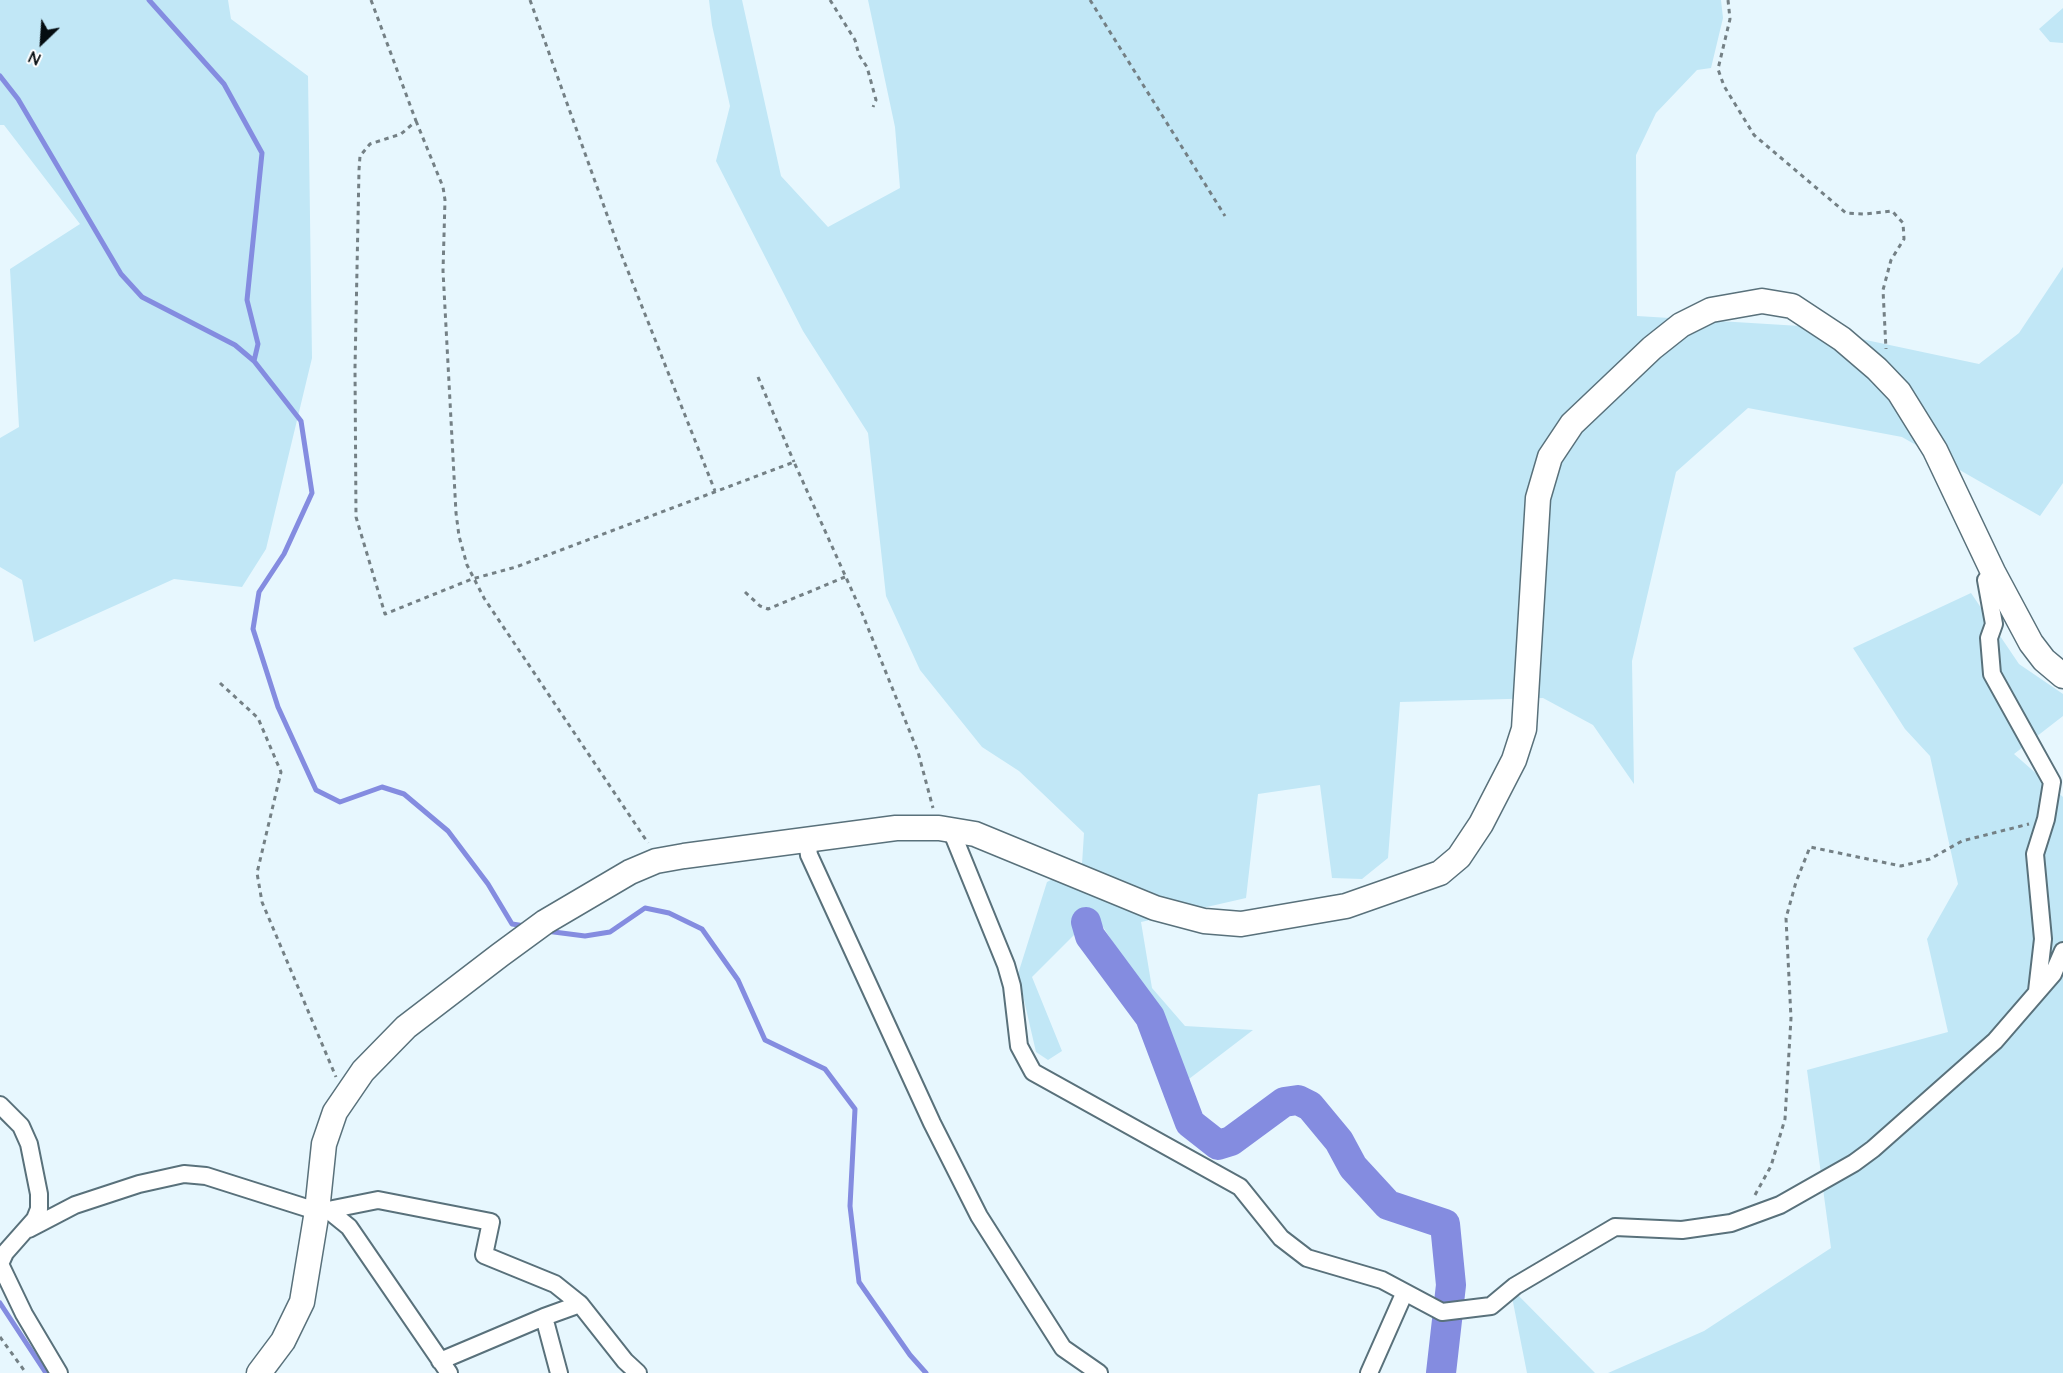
<!DOCTYPE html>
<html>
<head>
<meta charset="utf-8">
<style>
	body { margin:0 }
	#map { position:relative; width:2063px; height:1373px; overflow:hidden; background:#e7f7fe; font-family:Quicksand,sans-serif }
	canvas { display:block }
	.north { position:absolute; left:12px; top:12px; width:60px; height:60px; -webkit-text-stroke:4px #fff; paint-order:stroke; rotate:205deg; font-size:16px; font-weight:700; line-height:24px; text-align:center; color:#050d11 }
	.north::after { content:''; display:block; margin:auto; width:21px; height:27px; background:#050d11; clip-path:polygon(50% 0,100% 100%,50% 72%,0 100%) }
</style>
</head>
<body>
<div id="map">
<canvas width="2063" height="1373"></canvas>
<div class="north">N</div>
</div>
<script>
const g = document.querySelector('canvas').getContext('2d');
g.lineJoin = 'round';
function fillPath(path, color) { g.fillStyle = color; g.fill(path, 'evenodd'); }
const poly = rows => new Path2D(rows.map(r => 'M' + r).join(''));
function stroke(path, color, width, dash) { g.strokeStyle = color; g.lineWidth = width; g.lineCap = dash ? 'butt' : 'round'; g.setLineDash(dash || []); g.stroke(path); }
fillPath(poly([
	[0,0,228,0,231,19,308,76,312,358,266,549,242,587,174,579,34,642,22,580,0,567,0,438,19,427,10,269,80,224,4,125,0,125],
	[709,0,742,0,781,176,828,227,900,188,895,127,868,0,1721,0,1723,18,1711,68,1697,70,1656,113,1636,155,1637,316,1800,326,1979,364,2019,333,2063,267,2063,483,2040,516,1902,437,1748,408,1676,472,1632,661,1634,784,1593,725,1543,698,1400,702,1388,858,1362,879,1332,878,1320,785,1258,794,1246,898,1141,922,1152,988,1185,1026,1253,1030,1185,1082,1156,1011,1095,914,1032,977,1062,1051,1048,1060,1036,1052,1018,974,1047,882,1082,864,1084,833,1019,771,982,747,920,670,886,596,868,433,803,331,716,161,730,106,712,25],
	[2063,8,2063,43,2050,42,2039,29],
	[1971,593,2019,664,2063,694,2063,716,2014,754,2063,797,2063,1373,1608,1373,1704,1331,1831,1248,1807,1070,1948,1032,1927,939,1958,884,1930,756,1905,729,1853,648],
	[1510,1287,1595,1373,1527,1373]
]), '#c1e7f6');
stroke(poly([
	[149,0,224,84,262,153,247,300,258,344,254,361],
	[0,76,18,99,121,274,142,297,235,345,254,361,301,421,312,493,284,554,259,592,253,629,278,707,316,790,340,802,382,787,404,794,448,831,488,884,512,924,525,926],
	[546,931,585,936,610,932,645,908,669,913,702,929,738,980,765,1040,825,1069,855,1109,850,1206,859,1282,910,1355,926,1373],
	[0,1303,46,1373]
]), '#848ce0', 5);
stroke(poly([
	[1086,922,1090,936,1150,1017,1190,1123,1218,1145,1231,1141,1284,1102,1298,1100,1310,1106,1339,1141,1353,1167,1388,1205,1445,1224,1451,1285,1441,1373]
]), '#848ce0', 30);
const street = poly([
	[1993,572,1986,580,1994,624,1989,638,1992,674,2052,782,2046,819,2035,854,2043,939,2037,991],
	[951,830,1006,965,1012,986,1019,1046,1033,1072,1240,1187,1281,1238,1307,1258,1382,1280,1442,1312,1491,1306,1515,1286,1615,1227,1682,1230,1731,1223,1780,1205,1854,1163,1873,1149,1995,1041,2053,974,2063,951],
	[807,841,809,855,932,1123,979,1216,1063,1348,1099,1373],
	[0,1105,21,1126,29,1144,39,1194,39,1209,35,1219,5,1253,0,1264,24,1314,59,1373],
	[328,1210,378,1200,491,1222,484,1255,555,1284,580,1304],
	[29,1229,75,1205,139,1184,184,1174,206,1176,310,1209,328,1210,349,1227,449,1373],
	[544,1317,559,1373],
	[440,1361,544,1317,580,1304,625,1361,638,1373],
	[1369,1373,1404,1294]
]);
const secondary = poly([
	[259,1373,283,1341,302,1302,317,1211,324,1144,335,1112,363,1071,406,1027,500,955,545,922,630,872,656,861,684,856,896,828,939,828,975,834,1155,908,1204,921,1241,924,1346,906,1440,873,1459,857,1481,824,1514,760,1524,729,1538,498,1550,457,1572,424,1652,348,1681,325,1711,310,1762,301,1792,306,1842,339,1877,369,1899,392,1935,450,1993,572,2031,643,2044,660,2063,676]
]);
stroke(street, '#59717b', 20);
stroke(secondary, '#59717b', 27);
stroke(poly([
	[371,0,416,121,401,134,370,144,360,156,359,170,355,368,356,517,385,614,472,579,516,567,794,462,862,613,918,752,933,808],
	[530,0,620,251,715,491],
	[830,0,855,40,859,55,867,67,876,100,873,107],
	[1090,0,1225,216],
	[1728,0,1730,19,1718,69,1724,86,1754,135,1846,213,1865,214,1892,211,1903,223,1904,239,1891,260,1883,290,1886,349],
	[416,121,443,187,445,200,443,271,456,513,459,536,467,565,484,598,648,843],
	[758,377,794,462],
	[745,592,760,606,768,609,845,577],
	[220,683,258,718,281,772,257,873,262,902,336,1077],
	[1755,1195,1771,1166,1785,1119,1791,1018,1786,918,1796,882,1810,847,1901,866,1930,859,1962,841,2029,824],
	[0,1337,26,1373]
]), '#748085', 3, [4.5, 4.5]);
stroke(street, '#fff', 16);
stroke(secondary, '#fff', 24);
</script>
</body>
</html>
